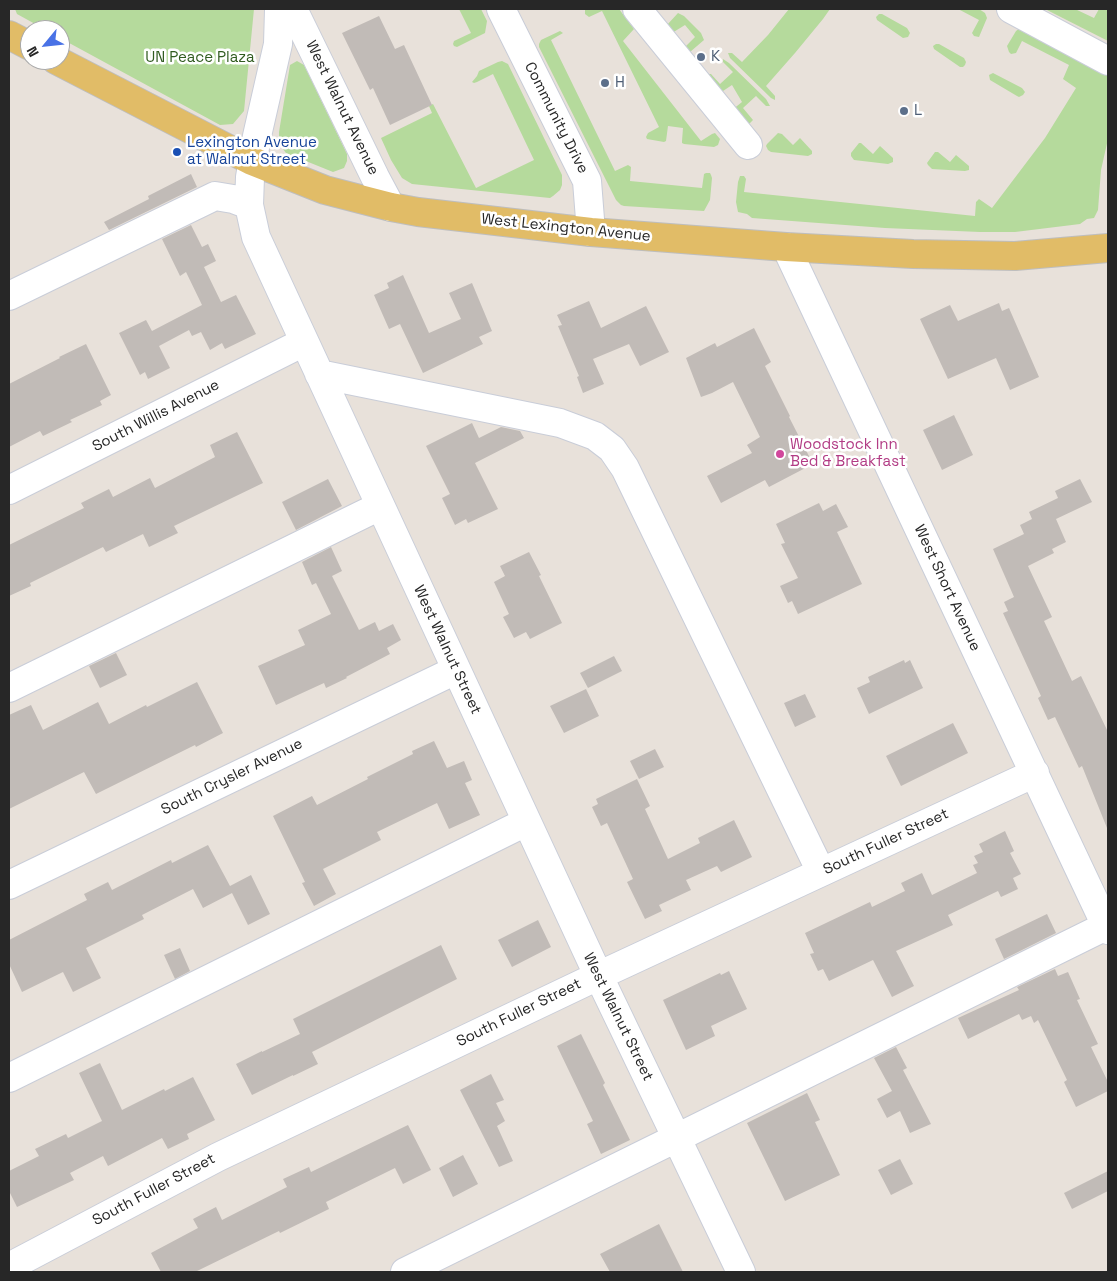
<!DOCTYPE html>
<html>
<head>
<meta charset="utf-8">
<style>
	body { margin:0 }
	#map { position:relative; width:1117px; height:1281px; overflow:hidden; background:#e8e1da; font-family:"Space Grotesk",sans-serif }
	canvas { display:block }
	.frame { position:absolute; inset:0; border:10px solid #272727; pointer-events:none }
	.north { position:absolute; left:20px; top:20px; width:50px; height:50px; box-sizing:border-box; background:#fff; border:1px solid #a9a9a9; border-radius:50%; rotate:242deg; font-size:14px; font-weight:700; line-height:20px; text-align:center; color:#272727 }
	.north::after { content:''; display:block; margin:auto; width:18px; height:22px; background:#4972e6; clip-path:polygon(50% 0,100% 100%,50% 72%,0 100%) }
</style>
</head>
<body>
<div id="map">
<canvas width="1117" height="1281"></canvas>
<div class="frame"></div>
<div class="north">N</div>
</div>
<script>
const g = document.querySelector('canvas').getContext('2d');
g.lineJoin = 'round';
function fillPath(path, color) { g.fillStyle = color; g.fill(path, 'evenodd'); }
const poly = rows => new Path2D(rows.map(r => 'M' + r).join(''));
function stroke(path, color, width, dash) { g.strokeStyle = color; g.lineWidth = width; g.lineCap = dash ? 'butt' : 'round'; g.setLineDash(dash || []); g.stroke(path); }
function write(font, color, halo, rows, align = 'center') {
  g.font = font + ' "Space Grotesk",sans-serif'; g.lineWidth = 5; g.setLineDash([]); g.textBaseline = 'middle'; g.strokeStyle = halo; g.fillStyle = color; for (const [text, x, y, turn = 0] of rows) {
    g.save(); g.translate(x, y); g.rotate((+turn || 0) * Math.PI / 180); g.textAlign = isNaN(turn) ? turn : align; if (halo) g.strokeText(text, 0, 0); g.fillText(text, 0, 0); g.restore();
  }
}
fillPath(poly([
	[15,9,254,9,244,111,233,124,220,125,60,38,60,30,46,30,17,14],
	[459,9,481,9,487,21,485,33,457,47,454,46,453,44,454,41,471,33],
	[585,9,619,9,634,29,623,41,701,141,712,134,715,133,720,139,718,145,714,147,684,144,682,143,682,141,683,128,668,126,666,141,664,142,647,139,646,137,648,133,659,127,602,11,589,17,585,14],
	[789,9,830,9,823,19,795,53,766,86,775,96,775,100,771,98,730,58,728,53,732,53,742,62,768,35],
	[958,9,979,9,985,13,987,18,979,37,974,36,972,33,979,20],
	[1045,9,1075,9,1094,18,1099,9,1108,9,1108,41],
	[678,13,684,16,701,33,704,40,690,52,688,52,684,48,695,37,685,25,672,33,667,25],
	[879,14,882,14,907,28,910,33,908,37,903,38,877,20,876,17],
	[1020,28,1108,69,1108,139,1101,170,1098,210,1094,218,1087,219,1080,224,1072,225,1015,232,980,232,885,228,752,218,747,214,738,212,736,202,738,182,740,176,744,176,746,179,744,192,975,216,976,202,979,199,992,208,1045,138,1076,88,1063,79,1069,65,1022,41,1016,53,1011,54,1009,52,1007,46,1016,31],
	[560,31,563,33,551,40,615,171,628,165,631,167,630,181,702,188,704,174,706,173,710,173,711,175,712,178,710,200,704,211,624,206,621,205,616,200,539,47,539,44,541,40],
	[936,44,939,44,964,58,966,62,965,65,963,67,960,67,934,49,933,46],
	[723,59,729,63,766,99,770,106,766,106,756,96,743,108,753,120,748,125,732,110,742,102,732,85,720,93,707,74,711,74,720,84,733,72,723,62],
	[297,61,304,65,347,154,347,161,344,168,333,172,286,153,279,144,279,132,290,65],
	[502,61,508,64,562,175,562,185,560,190,553,196,550,198,412,184,402,178,391,160,381,138,432,113,429,106,433,104,476,188,534,160,493,74,477,82,474,83,472,82,477,76,479,71,498,62],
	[993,73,1022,88,1025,92,1023,95,1019,97,1017,96,990,80,989,75],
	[778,133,782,134,793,145,800,138,812,151,812,154,808,156,771,152,768,150,766,146,767,144],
	[859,143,861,143,873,154,880,146,893,158,893,162,888,164,854,160,851,156,851,153],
	[935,152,938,152,950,162,956,155,969,166,969,170,965,171,932,169,928,165,927,163]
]), '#b5da9c');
fillPath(poly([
	[379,16,395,49,404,45,432,105,390,125,373,88,370,90,342,33],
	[191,174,197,187,109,230,104,222,149,199,148,196],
	[191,225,202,247,208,244,216,261,204,267,221,302,236,295,256,334,225,349,222,343,210,350,201,332,192,336,189,330,159,346,170,368,148,379,145,372,140,375,119,333,146,320,152,331,202,305,186,272,180,276,162,239],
	[403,275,429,333,461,319,449,293,472,283,492,331,479,337,483,344,423,373,400,324,389,329,374,295,389,288,387,283],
	[589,301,601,328,646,306,669,352,640,366,629,344,593,359,604,384,583,393,577,377,579,376,558,326,562,325,557,315],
	[999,303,1002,311,1009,308,1039,377,1010,390,996,358,948,379,920,319,950,305,958,321],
	[754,328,771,362,765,366,790,416,789,417,813,464,769,487,765,480,721,503,707,476,752,453,747,445,760,437,733,382,712,393,701,397,686,358,715,343,717,347],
	[86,344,111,395,100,401,102,405,70,420,72,422,43,436,40,431,9,447,9,384,60,358,59,357],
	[954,415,973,455,942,470,923,430],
	[472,423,479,438,501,427,520,431,524,438,475,463,498,509,468,523,466,519,455,525,442,498,450,494,426,446],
	[237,432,263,483,174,526,178,533,149,547,143,534,106,552,103,547,30,583,31,586,9,596,9,545,84,508,81,503,109,489,113,497,150,478,155,488,215,457,210,445],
	[328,479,342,506,296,530,282,502],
	[1080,479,1092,502,1056,519,1066,542,1052,549,1054,553,1028,566,1052,617,1044,621,1072,681,1081,676,1108,732,1107,828,1082,766,1079,768,1055,717,1048,720,1038,698,1041,696,1003,613,1008,611,1004,602,1014,597,993,549,1024,534,1020,525,1032,519,1029,512,1058,498,1055,491],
	[819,503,823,511,836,504,848,527,837,532,862,584,798,614,792,601,788,603,780,586,798,578,781,544,785,543,776,524],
	[331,547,342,571,332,576,359,630,375,622,379,631,393,624,401,640,387,648,390,654,346,677,347,678,326,688,324,683,276,705,258,666,305,645,298,630,331,614,316,583,312,585,302,562],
	[529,552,541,575,539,576,562,623,530,639,526,632,514,638,503,617,509,614,494,582,505,576,500,566],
	[116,653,127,675,100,688,89,666],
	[614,656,622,671,588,688,580,673],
	[904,660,905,663,910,660,923,688,869,714,857,688,870,682,868,677],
	[197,682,223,733,196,747,195,745,96,794,84,772,9,809,9,715,31,705,43,730,98,702,109,724,146,705,147,707],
	[586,689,599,716,564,733,550,706],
	[805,694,816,717,795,727,784,703],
	[953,723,968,753,901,786,886,756],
	[434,741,447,768,464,761,472,780,465,783,480,815,449,829,437,803,377,832,381,840,323,869,336,894,314,906,302,883,305,882,273,816,312,796,317,805,368,779,367,777,413,754,412,751],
	[655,749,664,767,639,779,630,761],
	[637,779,650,806,645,809,668,859,700,843,698,838,734,820,752,857,721,872,717,866,686,880,691,890,659,905,662,911,645,919,627,882,633,879,607,823,601,826,592,807,598,804,596,799],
	[1005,831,1014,851,1010,853,1021,874,1013,878,1018,889,1001,897,998,891,948,915,953,925,896,951,914,986,892,997,873,960,829,981,823,969,818,971,810,954,814,953,805,933,870,902,872,907,905,891,901,883,922,873,932,895,977,873,973,865,978,863,974,856,983,852,979,844],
	[208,845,230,886,251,875,270,914,248,925,232,893,203,908,193,889,142,915,144,919,86,948,101,978,73,992,63,972,22,992,9,964,9,940,87,900,84,894,108,882,112,890,171,860,172,863],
	[1047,914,1056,933,1004,959,995,939],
	[538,920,551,947,512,967,498,940],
	[441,945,457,979,312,1052,318,1064,293,1076,293,1075,252,1095,236,1064,262,1051,262,1052,300,1034,293,1019],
	[180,948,190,971,175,979,164,955],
	[1055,969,1058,976,1068,972,1080,999,1077,1000,1098,1044,1091,1047,1108,1082,1108,1091,1076,1107,1064,1082,1067,1080,1038,1020,1034,1023,1031,1016,1022,1020,1019,1014,968,1039,958,1018,1019,990,1017,987],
	[729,971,747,1009,711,1026,715,1036,686,1050,663,1000,720,973,721,975],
	[581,1034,605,1083,603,1085,630,1140,601,1154,587,1124,593,1121,557,1046],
	[896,1047,907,1068,903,1070,931,1124,910,1133,900,1111,887,1118,877,1099,892,1091,874,1058],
	[100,1063,122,1110,164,1089,165,1091,193,1077,215,1120,187,1134,189,1139,168,1149,162,1138,108,1166,103,1156,70,1173,74,1180,17,1207,9,1191,9,1171,39,1156,35,1149,66,1134,68,1138,102,1121,79,1073],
	[491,1074,504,1100,496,1103,505,1121,497,1126,513,1161,499,1167,460,1090],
	[807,1093,820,1120,815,1122,840,1175,785,1201,747,1123],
	[408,1125,431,1170,403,1184,395,1168,326,1202,329,1209,280,1233,279,1231,195,1272,161,1272,151,1253,198,1228,193,1219,216,1207,222,1220,287,1187,283,1179,309,1167,311,1172],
	[463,1155,478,1184,453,1197,439,1168],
	[900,1159,913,1184,891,1195,878,1170],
	[1108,1171,1108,1191,1072,1209,1064,1193],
	[659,1224,683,1272,610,1272,600,1254]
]), '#c1bbb7');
const minor = poly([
	[281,9,279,10,278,44,257,136,250,177,249,205,256,237,592,962,741,1272],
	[293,9,375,177,391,207],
	[501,9,587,181,591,232],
	[637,9,748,145],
	[1011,9,1108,61],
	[786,247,1108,930],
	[9,296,215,196,233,199,249,205],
	[319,374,560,423,595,436,612,449,625,468,821,872],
	[9,490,304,342],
	[9,688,380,506],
	[9,885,456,670],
	[9,1078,526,822],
	[9,1267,218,1157,598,976,1035,773],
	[405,1272,1106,926]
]);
const major = poly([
	[9,35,30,46],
	[56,60,252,161,325,190,391,207,418,212,591,232,786,247,913,254,1015,256,1108,248]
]);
stroke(minor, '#c9cdd8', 30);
stroke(major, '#bebebe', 30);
stroke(minor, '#fff', 28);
stroke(major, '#e1bc67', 28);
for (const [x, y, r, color] of [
	[701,57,5,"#5c6f8a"],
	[605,83,5,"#5c6f8a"],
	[904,111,5,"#5c6f8a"],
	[177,152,5,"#1a4fb4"],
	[780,454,5,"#d1479c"]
]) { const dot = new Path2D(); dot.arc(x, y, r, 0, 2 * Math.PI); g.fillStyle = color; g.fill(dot); stroke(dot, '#fff', 2); }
write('15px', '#4e5e75', '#fff', [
	["K",711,57],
	["H",615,83],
	["L",914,111]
], 'left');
write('15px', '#315c20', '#fff', [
	["UN Peace Plaza",200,58]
]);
write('15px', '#272727', '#fff', [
	["West Walnut Avenue",342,108,64],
	["Community Drive",556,118,63],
	["West Lexington Avenue",566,228,6],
	["South Willis Avenue",156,416,-27],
	["West Short Avenue",947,588,65],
	["West Walnut Street",447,650,65],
	["South Crysler Avenue",232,777,-26],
	["South Fuller Street",886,842,-25],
	["South Fuller Street",519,1013,-26],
	["West Walnut Street",618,1017,64],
	["South Fuller Street",154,1190,-28]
]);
write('15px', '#164399', '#fff', [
	["Lexington Avenue",187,143],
	["at Walnut Street",187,160]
], 'left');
write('15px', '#b23c85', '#fff', [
	["Woodstock Inn",790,445],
	["Bed & Breakfast",790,462]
], 'left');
</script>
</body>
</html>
